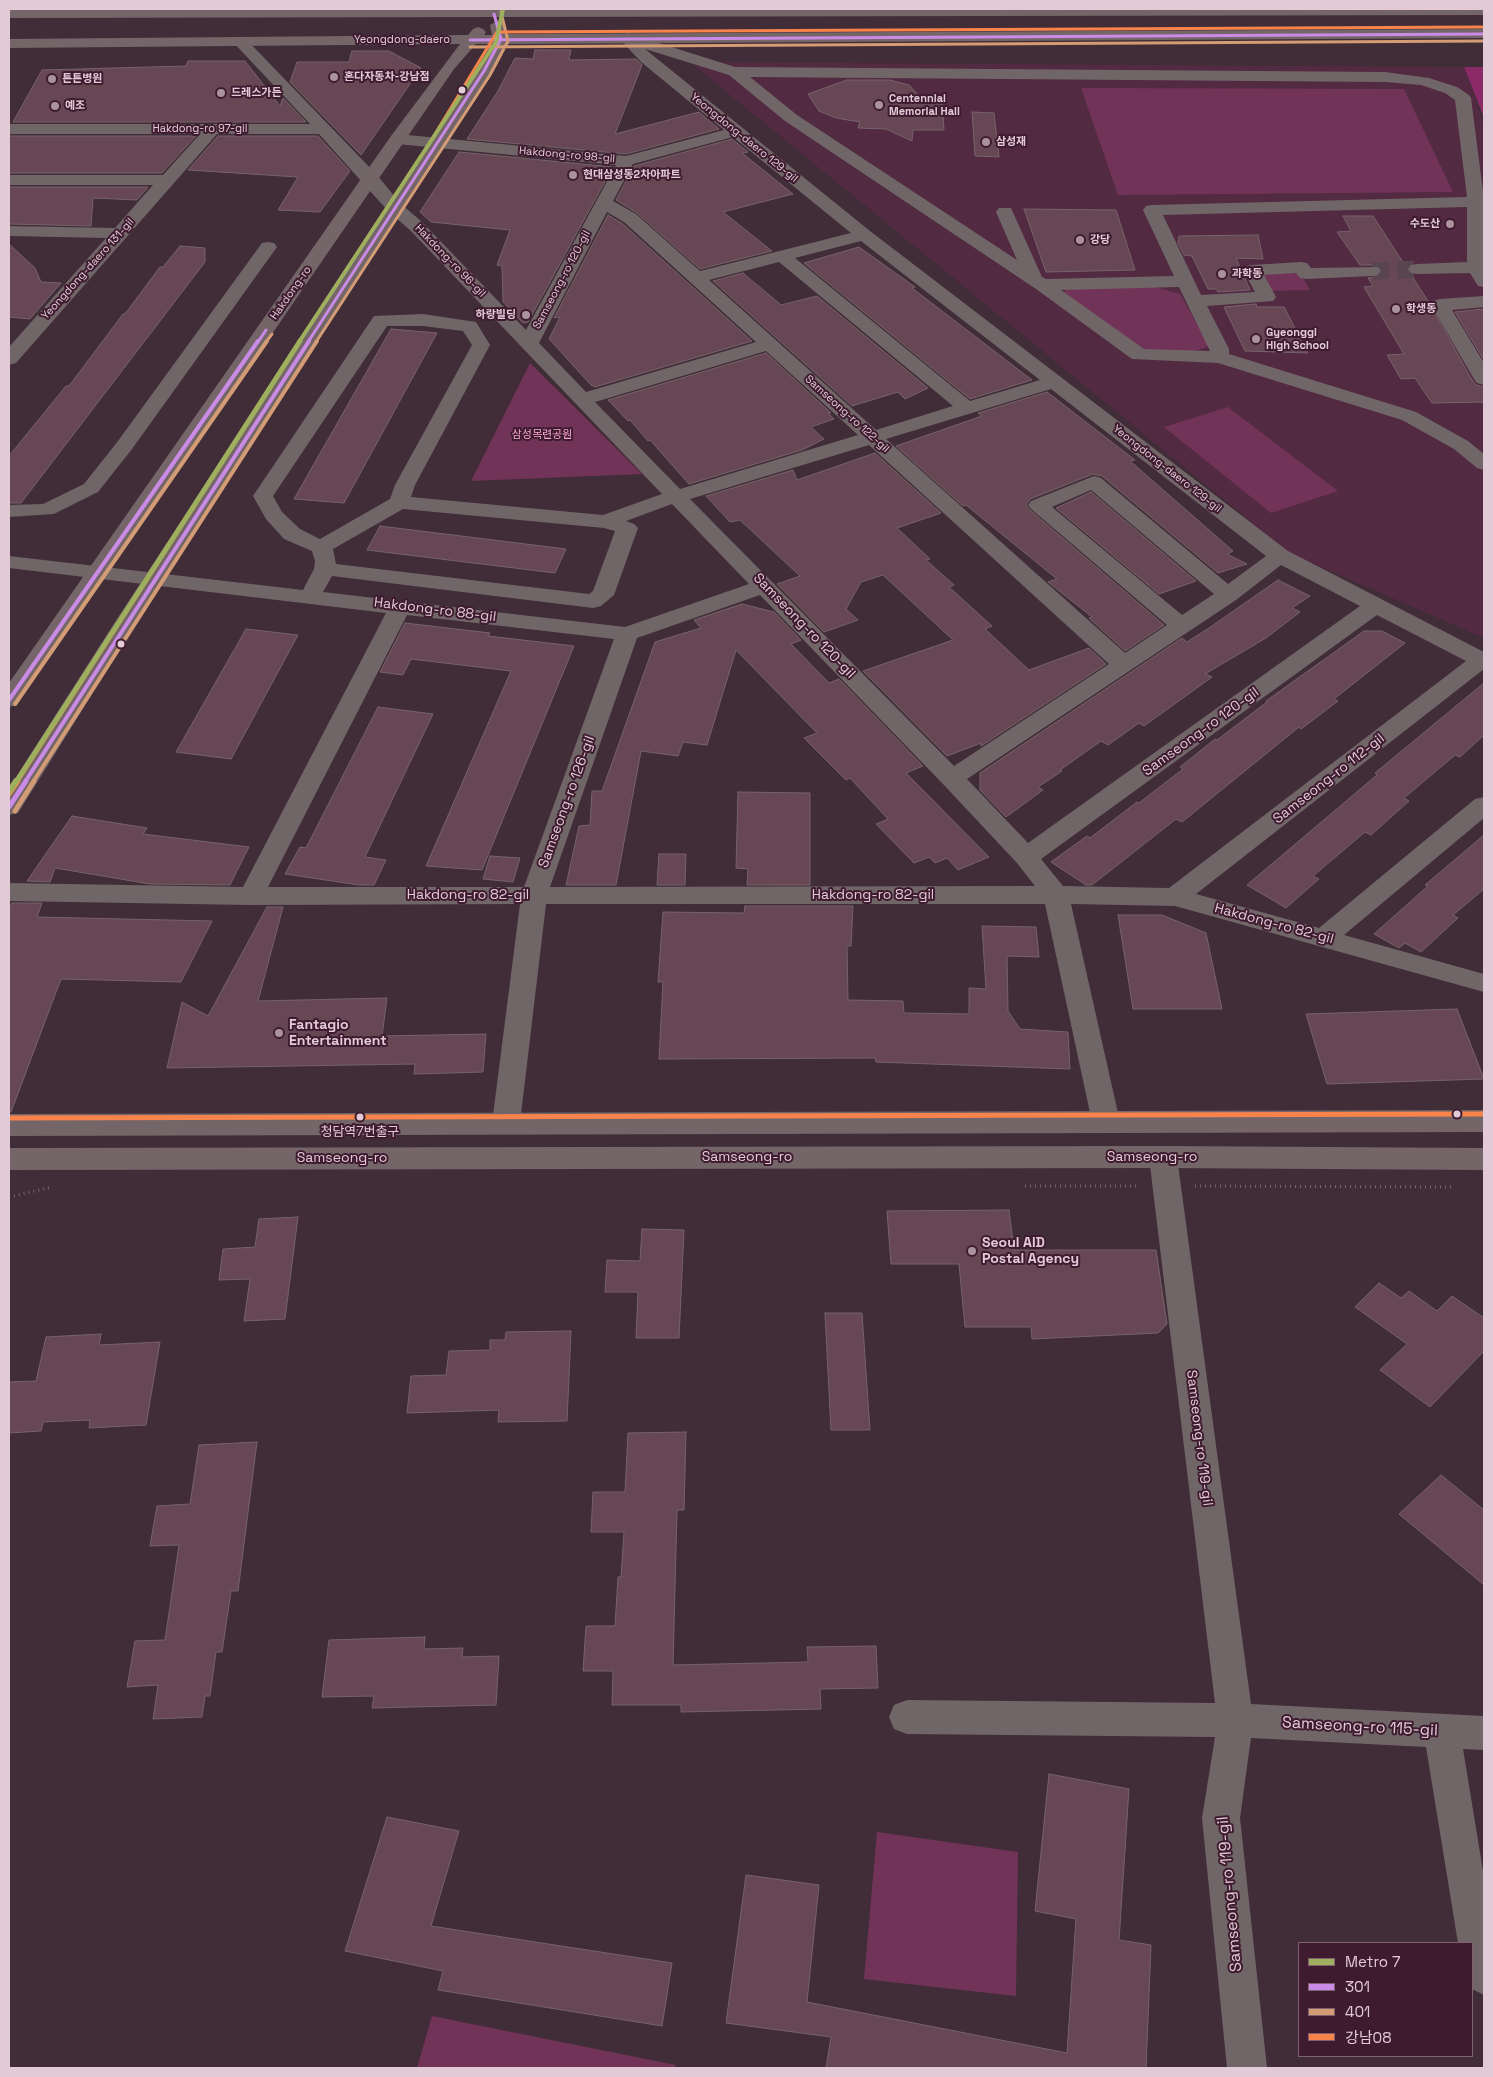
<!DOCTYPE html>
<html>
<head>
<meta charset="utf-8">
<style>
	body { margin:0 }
	#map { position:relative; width:1493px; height:2077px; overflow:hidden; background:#412d38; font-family:"Space Grotesk","Noto Sans KR",sans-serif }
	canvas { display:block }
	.frame { position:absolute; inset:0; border:10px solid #e2cad6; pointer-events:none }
	.legend { position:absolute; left:1298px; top:1942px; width:175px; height:115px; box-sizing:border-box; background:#3e1b2f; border:1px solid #806172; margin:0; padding:6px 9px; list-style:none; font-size:15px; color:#e2cad6 }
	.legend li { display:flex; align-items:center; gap:10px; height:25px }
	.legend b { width:25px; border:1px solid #806172 }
</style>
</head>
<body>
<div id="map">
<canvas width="1493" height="2077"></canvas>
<div class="frame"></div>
<ul class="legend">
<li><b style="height:6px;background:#9eb05d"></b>Metro 7</li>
<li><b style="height:6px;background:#ca8be6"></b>301</li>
<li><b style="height:6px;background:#d39c74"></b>401</li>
<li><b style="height:6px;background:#f8844c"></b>강남08</li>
</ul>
</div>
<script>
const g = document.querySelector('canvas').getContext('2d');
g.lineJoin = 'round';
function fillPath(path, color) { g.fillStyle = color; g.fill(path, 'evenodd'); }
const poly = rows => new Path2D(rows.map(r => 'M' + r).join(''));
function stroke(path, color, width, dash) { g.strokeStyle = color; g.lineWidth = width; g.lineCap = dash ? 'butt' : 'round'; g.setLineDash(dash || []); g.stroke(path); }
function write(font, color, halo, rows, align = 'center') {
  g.font = font + ' "Space Grotesk","Noto Sans KR",sans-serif'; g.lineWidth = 4; g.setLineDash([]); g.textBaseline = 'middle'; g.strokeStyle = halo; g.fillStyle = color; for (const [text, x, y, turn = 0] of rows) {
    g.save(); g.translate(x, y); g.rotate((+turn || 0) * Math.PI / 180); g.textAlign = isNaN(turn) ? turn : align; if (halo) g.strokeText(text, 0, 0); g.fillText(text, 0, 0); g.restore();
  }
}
fillPath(poly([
	[690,62,1464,67,1484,125,1484,638,1289,553]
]), '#522a42');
fillPath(poly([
	[1081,88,1404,89,1453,192,1118,195],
	[1298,270,1310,290,1268,291,1259,273],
	[1152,286,1180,294,1209,346,1189,353,1158,352,1131,345,1061,295,1068,288],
	[530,363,642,474,471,481],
	[1228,407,1338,491,1271,513,1164,427],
	[877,1832,1018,1852,1016,1996,864,1979],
	[432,2016,676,2065,675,2068,417,2068]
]), '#723358');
fillPath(poly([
	[1464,67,1484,67,1484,118]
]), '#8a2a66');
const building = poly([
	[535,50,571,50,569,60,636,59,642,65,615,134,699,112,719,129,626,154,467,139,498,91,515,58,533,59,535,50],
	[352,51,389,51,421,68,361,155,290,82,297,62,349,62,352,51],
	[188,61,245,61,280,106,283,98,306,122,13,122,42,70,186,66,188,61],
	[847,80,890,80,909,85,919,96,942,96,944,130,913,130,912,141,886,129,858,128,860,122,836,118,819,111,808,94,847,80],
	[972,112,994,113,999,157,975,156,972,112],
	[9,136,196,136,162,173,9,173,9,136],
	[218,136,318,136,350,171,320,212,278,210,298,177,188,170,218,136],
	[732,139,748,152,742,153,793,194,723,212,772,251,700,269,637,213,616,200,634,166,732,139],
	[459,152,613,167,528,322,523,323,503,302,502,266,497,265,510,230,431,222,420,212,459,152],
	[9,187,148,187,137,200,93,198,91,226,9,224,9,187],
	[1024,209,1116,210,1135,270,1046,272,1024,209],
	[608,215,623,224,752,341,595,387,591,385,549,339,560,317,554,318,608,215],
	[1343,216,1373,216,1430,304,1472,380,1476,385,1484,387,1484,402,1432,403,1415,378,1401,379,1387,355,1404,354,1364,287,1373,286,1368,278,1378,277,1382,270,1378,265,1360,265,1337,232,1351,231,1343,216],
	[1258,235,1263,259,1236,258,1250,290,1218,292,1216,289,1208,289,1192,256,1184,255,1178,243,1179,236,1258,235],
	[9,244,35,268,41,282,61,283,30,319,9,317,9,244],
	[180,246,205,248,205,262,21,503,9,503,9,456,66,386,69,386,123,314,125,314,160,267,163,267,180,246],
	[859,247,915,287,912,288,1032,380,970,399,804,263,859,247],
	[743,273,781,305,817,296,928,388,905,399,898,392,852,406,713,281,743,273],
	[1256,304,1257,307,1284,307,1308,353,1245,351,1224,307,1256,304],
	[1484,309,1484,360,1455,312,1484,309],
	[391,329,437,333,344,503,294,499,391,329],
	[766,353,831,413,828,413,834,419,811,427,824,439,802,450,689,484,650,440,648,441,630,420,628,421,608,400,766,353],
	[1047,392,1135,460,1130,461,1233,551,1227,554,1247,564,1218,573,1102,476,1093,474,1030,499,1026,505,1030,510,1164,625,1125,651,1089,618,1092,617,1048,582,1057,579,966,505,963,506,896,446,982,416,978,413,1047,392],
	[875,453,941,513,897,528,930,559,926,560,954,585,949,587,992,626,985,629,1029,670,1089,648,1106,664,981,746,981,743,947,756,863,671,953,640,883,575,861,582,846,609,858,620,824,632,777,584,800,576,740,520,730,522,706,496,793,470,797,480,875,453],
	[1091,492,1196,581,1159,594,1056,508,1091,492],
	[380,526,566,549,555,573,367,550,380,526],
	[1278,580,1310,596,1292,608,1300,612,1266,638,1205,674,1212,677,1144,726,1139,723,1108,745,1101,741,1060,770,1062,771,1038,787,1043,790,1006,817,980,790,980,773,1182,638,1187,642,1209,628,1278,580],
	[742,604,774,612,801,640,791,644,829,683,839,679,923,766,906,773,989,857,958,870,947,858,935,863,929,857,914,863,876,824,888,819,850,778,846,780,804,738,817,733,736,650,707,745,683,742,678,756,641,751,616,885,566,885,579,826,590,825,592,791,602,791,655,642,701,628,694,620,742,604],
	[405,623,490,633,488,636,574,646,482,870,426,866,511,671,411,659,403,675,380,672,405,623],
	[246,629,298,635,231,759,176,752,246,629],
	[1364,631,1382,631,1405,643,1334,699,1338,701,1301,729,1299,727,1182,822,1176,819,1092,885,1086,885,1051,862,1087,836,1090,838,1137,802,1139,803,1183,769,1180,767,1215,739,1217,740,1267,702,1266,701,1364,631],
	[1484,683,1484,735,1460,757,1455,755,1404,798,1409,801,1371,835,1365,832,1313,876,1319,879,1286,908,1247,885,1377,775,1375,773,1484,683],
	[378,707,433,714,365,857,386,860,374,885,359,885,285,874,300,847,306,848,378,707],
	[738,792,810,793,810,885,747,885,748,869,736,868,738,792],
	[72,816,147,828,143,834,249,847,230,885,150,884,55,868,50,882,27,881,72,816],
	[1484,835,1484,889,1453,915,1458,918,1421,952,1405,943,1399,948,1374,934,1428,886,1425,885,1484,835],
	[659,854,686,854,685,885,657,885,659,854],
	[490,856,520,858,513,882,483,879,490,856],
	[12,903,42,903,37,917,212,921,181,982,61,979,11,1112,9,1112,9,908,12,903],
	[745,906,853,906,851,946,847,946,848,1000,903,1001,904,1013,969,1014,969,988,986,989,982,926,1036,927,1039,957,1007,956,1008,1011,1020,1029,1068,1032,1070,1069,876,1062,875,1058,659,1059,663,982,658,982,663,912,744,913,745,906],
	[267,907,283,907,258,1001,387,998,382,1036,486,1034,483,1072,414,1074,415,1064,167,1068,182,1002,208,1016,267,907],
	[1118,915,1162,915,1206,933,1222,1009,1133,1009,1118,915],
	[1457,1009,1484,1079,1327,1084,1306,1014,1457,1009],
	[1009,1210,1014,1250,1156,1250,1167,1324,1158,1333,1032,1339,1031,1327,965,1327,959,1264,891,1264,887,1211,1009,1210],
	[298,1217,285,1319,244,1321,250,1279,219,1280,223,1249,255,1247,259,1219,298,1217],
	[642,1229,684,1230,679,1338,636,1338,638,1292,605,1292,607,1260,640,1261,642,1229],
	[1379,1283,1401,1298,1409,1291,1437,1311,1452,1296,1484,1318,1484,1351,1430,1407,1380,1370,1407,1344,1355,1307,1379,1283],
	[825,1313,862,1313,870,1430,831,1430,825,1313],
	[571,1331,567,1421,498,1422,499,1410,407,1413,411,1376,446,1375,449,1351,490,1350,490,1340,505,1340,506,1332,571,1331],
	[101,1334,99,1345,160,1342,146,1425,89,1428,90,1420,43,1422,41,1431,9,1433,9,1382,36,1381,46,1337,101,1334],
	[686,1432,684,1510,677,1510,673,1665,808,1662,807,1647,876,1646,878,1688,820,1689,821,1709,681,1712,681,1705,612,1705,613,1671,583,1671,586,1626,615,1626,618,1577,621,1577,624,1532,591,1532,593,1492,625,1492,628,1433,686,1432],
	[257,1442,238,1591,231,1591,222,1652,216,1652,210,1696,205,1696,202,1717,153,1719,158,1685,127,1687,135,1641,165,1640,179,1545,150,1546,157,1506,190,1504,199,1445,257,1442],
	[1441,1475,1484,1510,1484,1585,1399,1514,1441,1475],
	[425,1637,424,1649,463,1648,462,1657,499,1656,496,1705,372,1708,374,1696,322,1697,329,1640,425,1637],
	[1049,1774,1129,1789,1119,1940,1151,1945,1146,2068,826,2068,831,2037,726,2023,746,1875,819,1885,807,2002,1067,2053,1076,1919,1035,1911,1049,1774],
	[387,1817,459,1831,431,1926,672,1963,662,2026,438,1990,443,1971,345,1951,387,1817]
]);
fillPath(building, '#674753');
stroke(building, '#76636b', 1);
stroke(poly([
	[1372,271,1417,269]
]), '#594550', 17, [17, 8]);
stroke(poly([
	[1025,1186,1139,1186],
	[1195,1186,1451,1187],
	[9,1197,52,1187]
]), '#73686b', 3, [1, 4]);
fillPath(poly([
	[627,33,735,67,1385,72,1429,78,1457,87,1469,95,1471,98,1484,199,1484,287,1478,286,1470,273,1417,274,1411,273,1408,269,1411,265,1417,264,1467,262,1467,207,1163,215,1201,295,1255,292,1243,270,1246,266,1252,265,1301,262,1307,263,1311,268,1378,267,1381,271,1378,275,1372,276,1306,279,1300,278,1296,273,1264,275,1276,297,1273,301,1207,306,1229,349,1229,354,1416,412,1468,441,1484,454,1484,470,1477,468,1454,449,1402,420,1218,363,1132,359,1036,289,785,121,729,75,645,49,870,231,1288,551,1484,652,1484,669,1196,894,1319,928,1475,799,1484,797,1484,818,1344,935,1484,974,1484,992,1175,906,1071,904,1120,1122,1116,1130,1106,1133,1096,1130,1092,1122,1045,904,546,904,520,1123,516,1131,506,1134,496,1131,492,1123,520,904,251,905,9,901,9,883,243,887,386,613,9,568,9,556,303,590,314,569,315,561,312,551,284,539,266,519,253,496,374,316,423,314,476,322,490,345,415,485,411,497,603,515,662,494,410,230,388,211,319,134,217,134,16,363,9,365,9,347,106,238,9,236,9,226,115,228,153,185,9,185,9,175,163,175,200,134,9,134,9,124,310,124,232,41,235,38,245,38,377,175,400,203,422,222,526,330,616,165,397,144,389,139,397,134,626,156,724,130,641,62,619,38,627,33],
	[750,77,1385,82,1421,85,1445,93,1455,100,1467,197,1152,205,1146,206,1143,210,1174,276,1046,279,1042,277,1011,208,999,208,996,212,1017,260,797,115,750,77],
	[733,137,851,233,700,271,636,214,613,201,633,164,733,137],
	[607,212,624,222,756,342,586,392,539,343,607,212],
	[861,241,1040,380,970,401,795,258,861,241],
	[779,262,953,406,876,430,709,280,779,262],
	[1179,287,1210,351,1144,349,1061,290,1179,287],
	[387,326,423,326,463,331,472,345,395,485,390,499,320,539,300,529,282,512,273,496,387,326],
	[766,351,858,435,680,489,595,402,766,351],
	[1051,389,1266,556,1228,584,1101,478,1094,476,1031,501,1028,505,1031,509,1167,625,1125,653,886,439,1051,389],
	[869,445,1109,664,954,766,690,499,869,445],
	[1091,490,1214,594,1182,615,1052,507,1091,490],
	[672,504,749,584,625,627,323,592,332,576,593,608,601,606,614,595,638,528,634,524,626,521,672,504],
	[403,509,604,528,615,531,593,591,589,594,336,564,333,549,403,509],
	[1281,565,1360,606,1028,843,967,779,1236,600,1281,565],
	[760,595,943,784,1017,863,1035,886,550,887,637,638,760,595],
	[407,615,614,639,524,887,268,887,407,615],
	[1377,615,1466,661,1169,888,1063,886,1041,859,1377,615],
	[268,242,274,243,277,247,132,449,98,492,54,514,9,517,9,505,43,504,84,484,118,441,262,243,268,242],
	[1484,296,1484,307,1452,310,1484,363,1484,385,1477,383,1474,379,1431,305,1433,301,1440,299,1484,296],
	[1163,1146,1173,1149,1177,1157,1251,1704,1484,1716,1484,1750,1463,1749,1484,1877,1484,1995,1472,1989,1472,1943,1458,1943,1426,1747,1251,1738,1240,1818,1267,2068,1227,2068,1202,1818,1215,1737,907,1734,894,1729,889,1717,894,1705,907,1700,1215,1703,1149,1157,1153,1149,1163,1146]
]), '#716667');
fillPath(poly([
	[1484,9,1484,15,9,18,9,10,1484,9],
	[497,21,502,22,507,34,1484,29,1484,38,506,44,492,71,137,622,18,813,9,815,9,788,115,622,476,71,491,44,476,44,454,69,17,705,9,707,9,683,391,136,460,44,9,48,9,39,468,35,473,29,478,27,483,29,486,32,484,35,492,35,490,25,497,21],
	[1484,1110,1484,1132,9,1136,9,1114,1484,1110],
	[1163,1146,1484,1148,1484,1170,1163,1168,9,1170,9,1148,1163,1146]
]), '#746668');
stroke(poly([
	[470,40,1484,34],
	[258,342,266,330],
	[308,342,484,71,501,39,494,14]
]), '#ca8be6', 3);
stroke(poly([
	[9,700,258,341],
	[25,782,309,341]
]), '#ca8be6', 4);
stroke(poly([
	[9,807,26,781]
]), '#ca8be6', 5);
stroke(poly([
	[470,47,1484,41],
	[266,342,272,334],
	[316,342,490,75,508,41,501,12]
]), '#d39c74', 3);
stroke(poly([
	[15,704,267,341],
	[33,782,317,341]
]), '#d39c74', 4);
stroke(poly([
	[15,811,34,781]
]), '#d39c74', 5);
stroke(poly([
	[299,342,432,139,497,32,1484,27]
]), '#f8844c', 3);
stroke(poly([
	[17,782,300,341]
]), '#f8844c', 4);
stroke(poly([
	[9,794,18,781],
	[9,1118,1484,1114]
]), '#f8844c', 5);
stroke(poly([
	[299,342,496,42,503,9]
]), '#9eb05d', 4);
stroke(poly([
	[16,782,300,341]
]), '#9eb05d', 5);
stroke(poly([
	[9,792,16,781]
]), '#9eb05d', 6);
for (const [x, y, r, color] of [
	[334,77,5,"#aa939f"],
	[52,79,5,"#aa939f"],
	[462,90,4.5,"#e2cad6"],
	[221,93,5,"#aa939f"],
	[879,105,5,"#aa939f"],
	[55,106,5,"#aa939f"],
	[986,142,5,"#aa939f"],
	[573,175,5,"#aa939f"],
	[1450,224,5,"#aa939f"],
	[1080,240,5,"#aa939f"],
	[1222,274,5,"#aa939f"],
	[1396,309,5,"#aa939f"],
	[526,315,5,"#aa939f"],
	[1256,339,5,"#aa939f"],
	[121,644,4.5,"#e2cad6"],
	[279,1033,5,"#aa939f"],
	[1457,1114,4.5,"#e2cad6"],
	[360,1117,4.5,"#e2cad6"],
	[972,1251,5,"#aa939f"]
]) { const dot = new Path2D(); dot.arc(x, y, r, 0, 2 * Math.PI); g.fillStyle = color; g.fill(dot); stroke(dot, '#3e1b2f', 2); }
write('11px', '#e2cad6', '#3e1b2f', [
	["Yeongdong-daero",402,40],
	["Hakdong-ro 97-gil",200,129],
	["Yeongdong-daero 129-gil",744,138,39],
	["Hakdong-ro 98-gil",567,155,5],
	["Hakdong-ro 96-gil",450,261,46],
	["Yeongdong-daero 131-gil",88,269,-48],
	["Samseong-ro 120-gil",562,280,-62],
	["Hakdong-ro",291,293,-55],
	["Samseong-ro 122-gil",847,414,42],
	["Yeongdong-daero 129-gil",1167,469,38]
]);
write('bold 11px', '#e2cad6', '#3e1b2f', [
	["혼다자동차-강남점",344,77],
	["튼튼병원",62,79],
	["드레스가든",231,93],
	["Centennial",889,99],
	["Memorial Hall",889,112],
	["예조",65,106],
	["삼성재",996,142],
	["현대삼성동2차아파트",583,175],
	["수도산",1440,224,"right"],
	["강당",1090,240],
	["과학동",1232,274],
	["학생동",1406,309],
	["하랑빌딩",516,315,"right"],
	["Gyeonggi",1266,333],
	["High School",1266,346]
], 'left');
write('11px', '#faa6d4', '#3e1b2f', [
	["삼성목련공원",542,435]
]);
write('13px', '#e2cad6', '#3e1b2f', [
	["청담역7번출구",360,1132]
]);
write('14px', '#e2cad6', '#3e1b2f', [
	["Hakdong-ro 88-gil",435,610,7],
	["Samseong-ro 120-gil",804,626,46],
	["Samseong-ro 120-gil",1201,732,-36],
	["Samseong-ro 112-gil",1329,779,-38],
	["Samseong-ro 126-gil",567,802,-70],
	["Hakdong-ro 82-gil",468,895],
	["Hakdong-ro 82-gil",873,895],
	["Hakdong-ro 82-gil",1274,924,15],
	["Samseong-ro",747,1157],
	["Samseong-ro",1152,1157],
	["Samseong-ro",342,1158],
	["Samseong-ro 119-gil",1199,1438,83]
]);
write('bold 14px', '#e2cad6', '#3e1b2f', [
	["Fantagio",289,1025],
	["Entertainment",289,1041],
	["Seoul AID",982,1243],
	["Postal Agency",982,1259]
], 'left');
write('16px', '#e2cad6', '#3e1b2f', [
	["Samseong-ro 115-gil",1360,1727,3],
	["Samseong-ro 119-gil",1230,1894,-95]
]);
</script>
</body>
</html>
